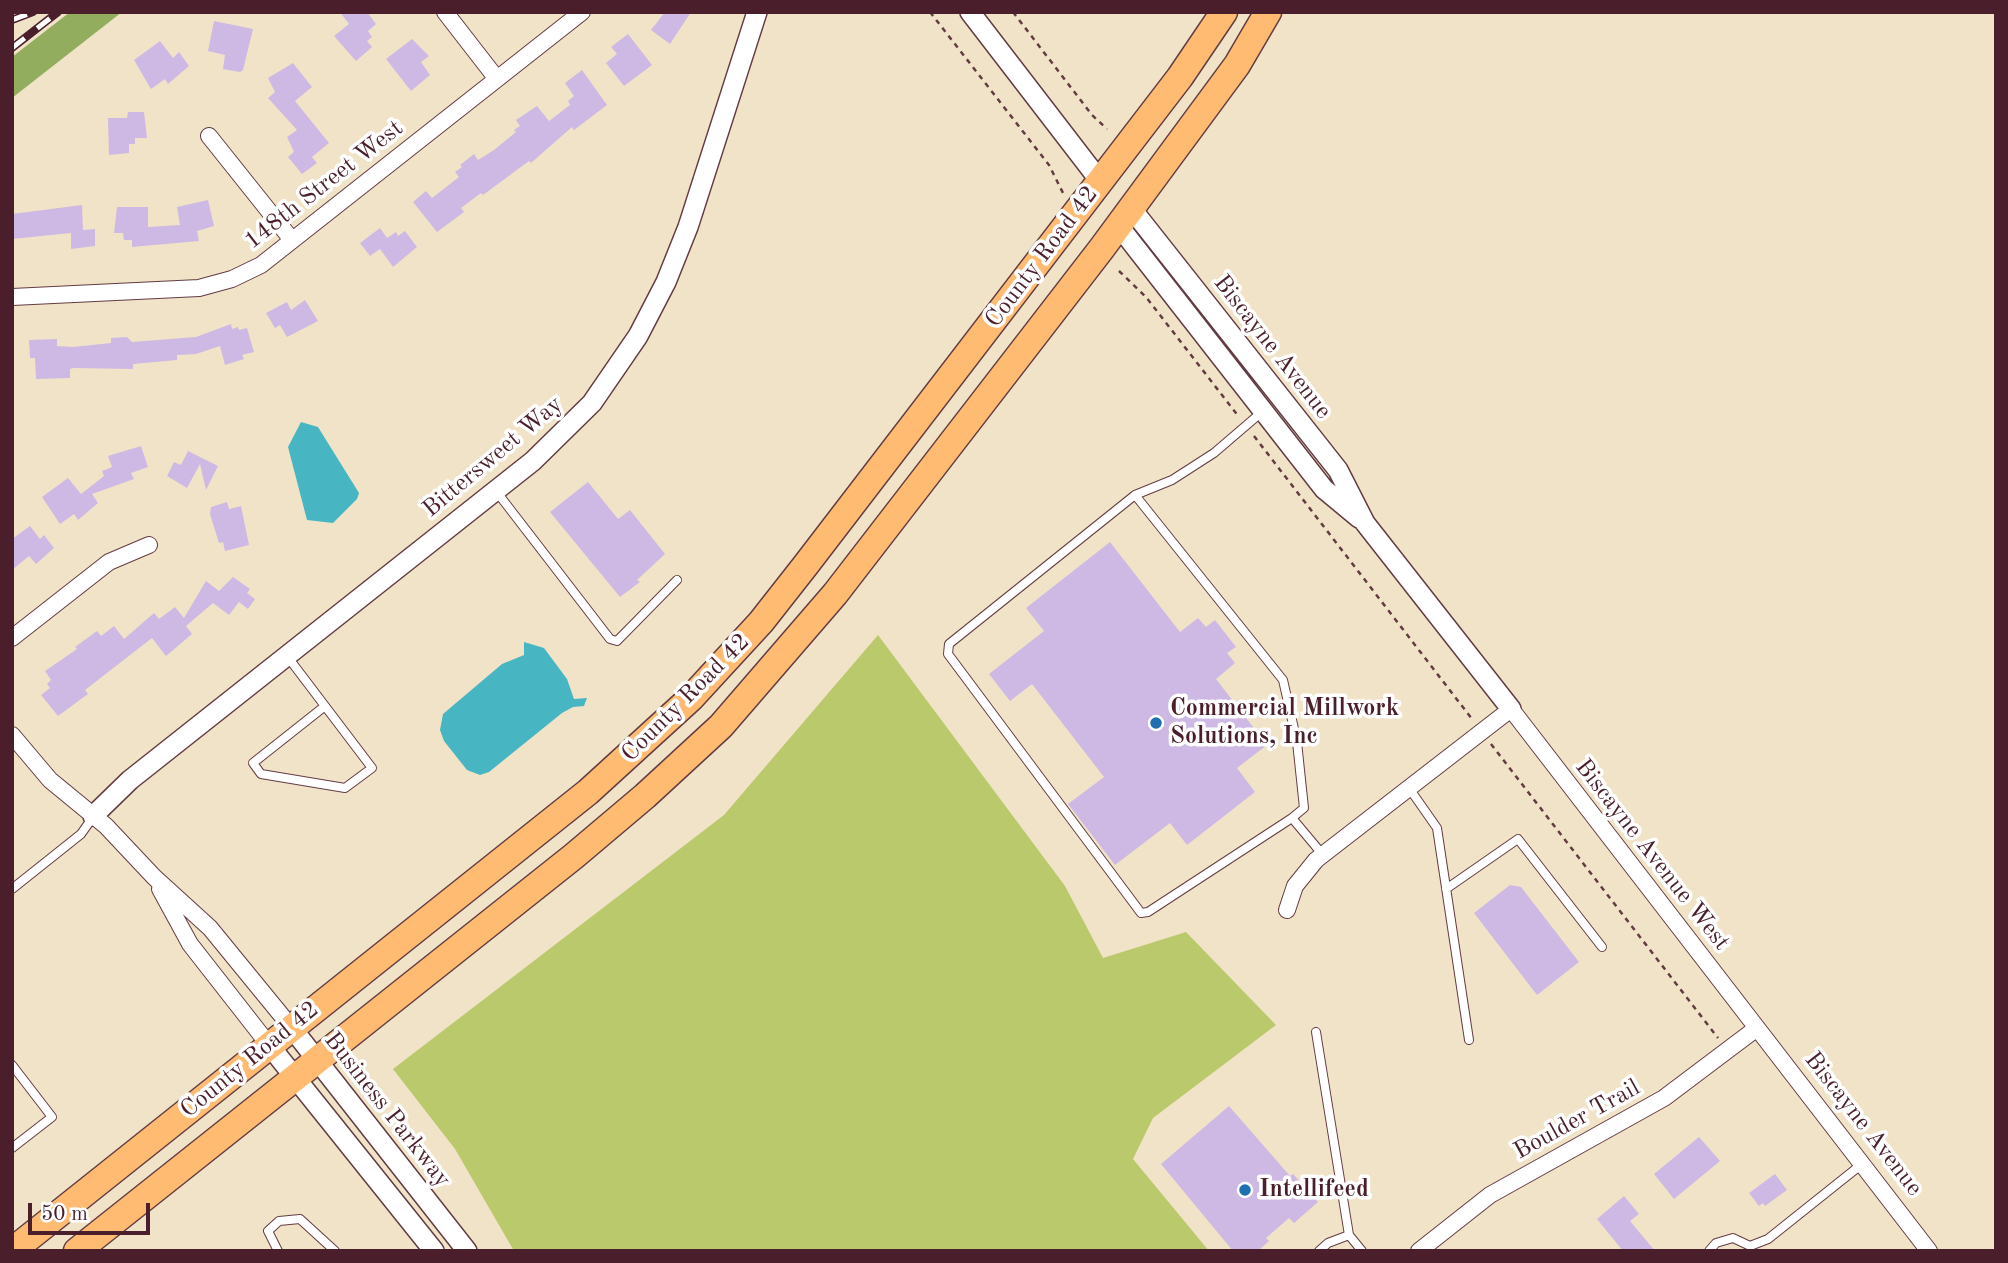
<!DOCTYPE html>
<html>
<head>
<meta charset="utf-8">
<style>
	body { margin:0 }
	#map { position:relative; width:2008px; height:1263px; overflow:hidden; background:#f1e3c8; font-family:"Old Standard TT",serif }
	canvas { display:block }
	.frame { position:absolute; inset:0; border:14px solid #4a1f2b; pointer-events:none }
	.scale { position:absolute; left:28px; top:1203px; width:122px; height:32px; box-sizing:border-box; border:4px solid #4a1f2b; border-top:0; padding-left:9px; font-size:21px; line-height:24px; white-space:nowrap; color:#4a1f2b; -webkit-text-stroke:5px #fff; paint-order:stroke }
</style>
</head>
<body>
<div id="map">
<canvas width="2008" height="1263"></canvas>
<div class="frame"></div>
<div class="scale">50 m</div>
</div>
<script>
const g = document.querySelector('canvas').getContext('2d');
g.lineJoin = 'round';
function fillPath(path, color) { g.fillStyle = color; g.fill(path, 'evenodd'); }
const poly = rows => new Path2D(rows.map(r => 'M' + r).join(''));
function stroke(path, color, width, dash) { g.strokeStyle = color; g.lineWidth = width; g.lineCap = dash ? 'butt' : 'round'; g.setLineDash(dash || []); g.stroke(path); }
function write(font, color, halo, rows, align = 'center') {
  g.font = font + ' "Old Standard TT",serif'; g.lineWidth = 7; g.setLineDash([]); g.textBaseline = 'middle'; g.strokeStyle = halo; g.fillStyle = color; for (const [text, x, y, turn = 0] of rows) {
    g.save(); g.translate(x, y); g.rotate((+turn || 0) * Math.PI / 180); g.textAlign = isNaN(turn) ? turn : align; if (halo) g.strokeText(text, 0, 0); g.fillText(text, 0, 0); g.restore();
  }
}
fillPath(poly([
	[878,635,1065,886,1103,958,1186,932,1276,1025,1153,1118,1133,1159,1209,1251,514,1251,455,1149,393,1069,724,815]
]), '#bac96b');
fillPath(poly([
	[70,12,122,12,12,98,12,57]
]), '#93ad5f');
fillPath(poly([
	[301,422,318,427,359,493,357,499,333,523,307,520,288,447],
	[524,642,544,648,567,679,574,699,587,698,584,706,573,707,562,713,489,772,480,775,467,770,444,741,440,730,443,714,502,664,524,655]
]), '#47b5c2');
fillPath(poly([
	[340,12,367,12,376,24,368,31,372,37,367,41,372,47,356,61,334,36,349,24],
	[665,12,691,12,670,44,651,30],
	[214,21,253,29,243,70,240,72,223,69,225,55,208,51],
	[628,34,652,65,624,86,606,63,617,54,611,47],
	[412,39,429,56,421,62,430,75,411,91,386,59],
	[160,41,173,58,179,52,189,66,168,84,165,79,151,89,134,60],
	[293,63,312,87,295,101,329,143,312,157,317,163,302,174,288,157,294,152,287,137,297,130,268,98,275,92,268,78],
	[582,70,607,105,574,130,572,127,531,163,529,161,483,195,481,193,461,208,464,212,437,232,413,202,426,191,432,198,459,177,455,172,462,167,460,165,474,154,478,160,494,150,516,132,514,130,520,126,516,120,537,106,549,121,570,105,568,101,574,96,565,83],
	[128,112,144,112,147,138,135,138,135,144,129,144,129,153,109,155,108,118,127,118],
	[208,200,214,226,197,231,199,241,132,247,132,240,124,240,123,233,114,233,117,207,148,207,148,227,180,225,177,207],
	[82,205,83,230,95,229,95,246,71,249,71,233,12,239,12,214],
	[380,228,387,238,396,232,398,236,405,231,417,247,393,267,380,249,370,256,360,243],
	[305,300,318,321,287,337,280,325,275,328,266,313,287,302,291,310],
	[231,324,232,329,238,327,239,330,247,328,254,352,242,355,244,359,225,365,220,346,196,354,177,355,177,360,133,364,133,369,73,368,70,369,70,378,36,379,35,358,30,358,29,340,57,339,57,346,73,347,111,343,111,338,127,337,132,342,196,337],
	[141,446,148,467,131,473,134,479,92,494,98,503,78,520,74,514,60,524,42,497,68,478,81,494,104,476,102,471,112,467,108,456],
	[188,451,218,466,206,490,200,464,187,488,167,476,174,462,181,465],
	[588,482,618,519,630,510,665,554,637,580,640,582,620,597,550,512],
	[227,502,229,509,241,506,249,545,225,551,223,542,219,543,210,514,211,507],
	[30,526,40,539,44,535,54,548,36,564,29,556,12,570,12,539],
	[1110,542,1180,632,1198,618,1206,627,1215,620,1236,647,1227,653,1235,663,1216,679,1267,745,1237,768,1255,792,1187,845,1170,823,1115,865,1068,804,1104,777,1032,684,1010,701,989,674,1044,631,1026,608],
	[233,577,250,589,247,593,255,599,248,609,239,602,229,615,213,603,186,626,192,634,166,656,152,638,85,690,88,694,58,716,41,695,50,688,47,684,51,680,45,671,77,649,75,647,97,631,101,636,114,626,124,639,154,613,159,619,175,607,184,618,206,581,219,591],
	[1510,885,1521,887,1579,962,1537,995,1474,913],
	[1229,1106,1290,1176,1293,1174,1318,1202,1294,1223,1289,1218,1266,1238,1269,1241,1258,1251,1233,1251,1161,1164],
	[1699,1137,1720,1161,1674,1199,1654,1174],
	[1775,1174,1787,1190,1765,1206,1763,1203,1759,1206,1749,1193],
	[1624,1196,1639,1214,1630,1221,1655,1251,1623,1251,1597,1219]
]), '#cdb9e3');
const service = poly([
	[496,491,610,639,617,641,677,580],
	[1135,495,1172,480,1214,453,1263,411],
	[287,656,372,768,345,788,261,774,253,763,325,706],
	[1409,788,1437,828,1469,1040],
	[1292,818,1148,912,1141,913,948,654,949,644,1135,495,1283,680,1297,742,1304,808,1292,818,1323,855],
	[12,889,81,834,93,817],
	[1446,889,1518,839,1602,947],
	[1316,1032,1349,1235,1362,1251],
	[12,1065,52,1117,12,1148],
	[278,1251,268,1231,279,1221,300,1219,335,1251],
	[1319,1251,1328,1243,1349,1235],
	[1709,1251,1716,1243,1733,1238,1750,1246,1768,1239,1862,1164]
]);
const minor = poly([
	[445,12,497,79],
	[209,136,292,240],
	[12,297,199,288,232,279,261,265,582,12],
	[12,638,109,562,149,545],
	[12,735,50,780,106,826,154,877,210,928,291,1027],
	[160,889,190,944,269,1045],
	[1287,910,1295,886,1316,860,1511,709,1929,1251],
	[1419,1251,1490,1195,1664,1098,1757,1028]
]);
const tertiary = poly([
	[970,12,1100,181],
	[1131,208,1338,470,1365,523,1511,709],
	[1118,225,1324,489,1359,518],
	[93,816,130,780,533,461,592,403,638,336,666,282,688,227,757,12],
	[291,1027,467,1251],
	[269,1045,434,1251]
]);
const trunk = poly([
	[12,1251,588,792,691,698,761,622,805,566,1180,77,1224,12],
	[77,1251,574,856,645,796,721,726,835,594,1102,248,1237,65,1268,12]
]);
stroke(service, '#633c43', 10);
stroke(minor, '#633c43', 18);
stroke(tertiary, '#633c43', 22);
stroke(trunk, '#633c43', 29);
stroke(poly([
	[930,12,1049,165,1064,195],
	[1013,12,1092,115,1107,129],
	[1119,271,1146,297,1239,417],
	[1254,436,1472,719],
	[1491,744,1718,1038]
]), '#633c43', 2.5, [5, 5]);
stroke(service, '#fff', 8);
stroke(minor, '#fff', 16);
stroke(tertiary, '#fff', 19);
stroke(trunk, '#ffbb71', 26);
const rail = poly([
	[12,20,33,12],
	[12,48,58,12]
]);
stroke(rail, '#4a1f2b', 8);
stroke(rail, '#fff', 5, [16]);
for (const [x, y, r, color] of [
	[1156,723,7,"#1f6fb2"],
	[1245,1190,7,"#1f6fb2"]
]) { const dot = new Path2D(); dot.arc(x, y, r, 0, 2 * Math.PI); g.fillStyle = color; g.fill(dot); stroke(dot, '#fff', 2.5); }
write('24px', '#4a1f2b', '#fff', [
	["148th Street West",324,185,-38],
	["County Road 42",1042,257,-53],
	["Biscayne Avenue",1272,347,52],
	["Bittersweet Way",493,457,-40],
	["County Road 42",686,698,-45],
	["Biscayne Avenue West",1652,855,52],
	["County Road 42",250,1060,-39],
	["Business Parkway",387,1110,52],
	["Boulder Trail",1577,1120,-29],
	["Biscayne Avenue",1863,1124,52]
]);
write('bold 24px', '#4a1f2b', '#fff', [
	["Commercial Millwork",1170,709],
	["Solutions, Inc",1170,737],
	["Intellifeed",1259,1190]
], 'left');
</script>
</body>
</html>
